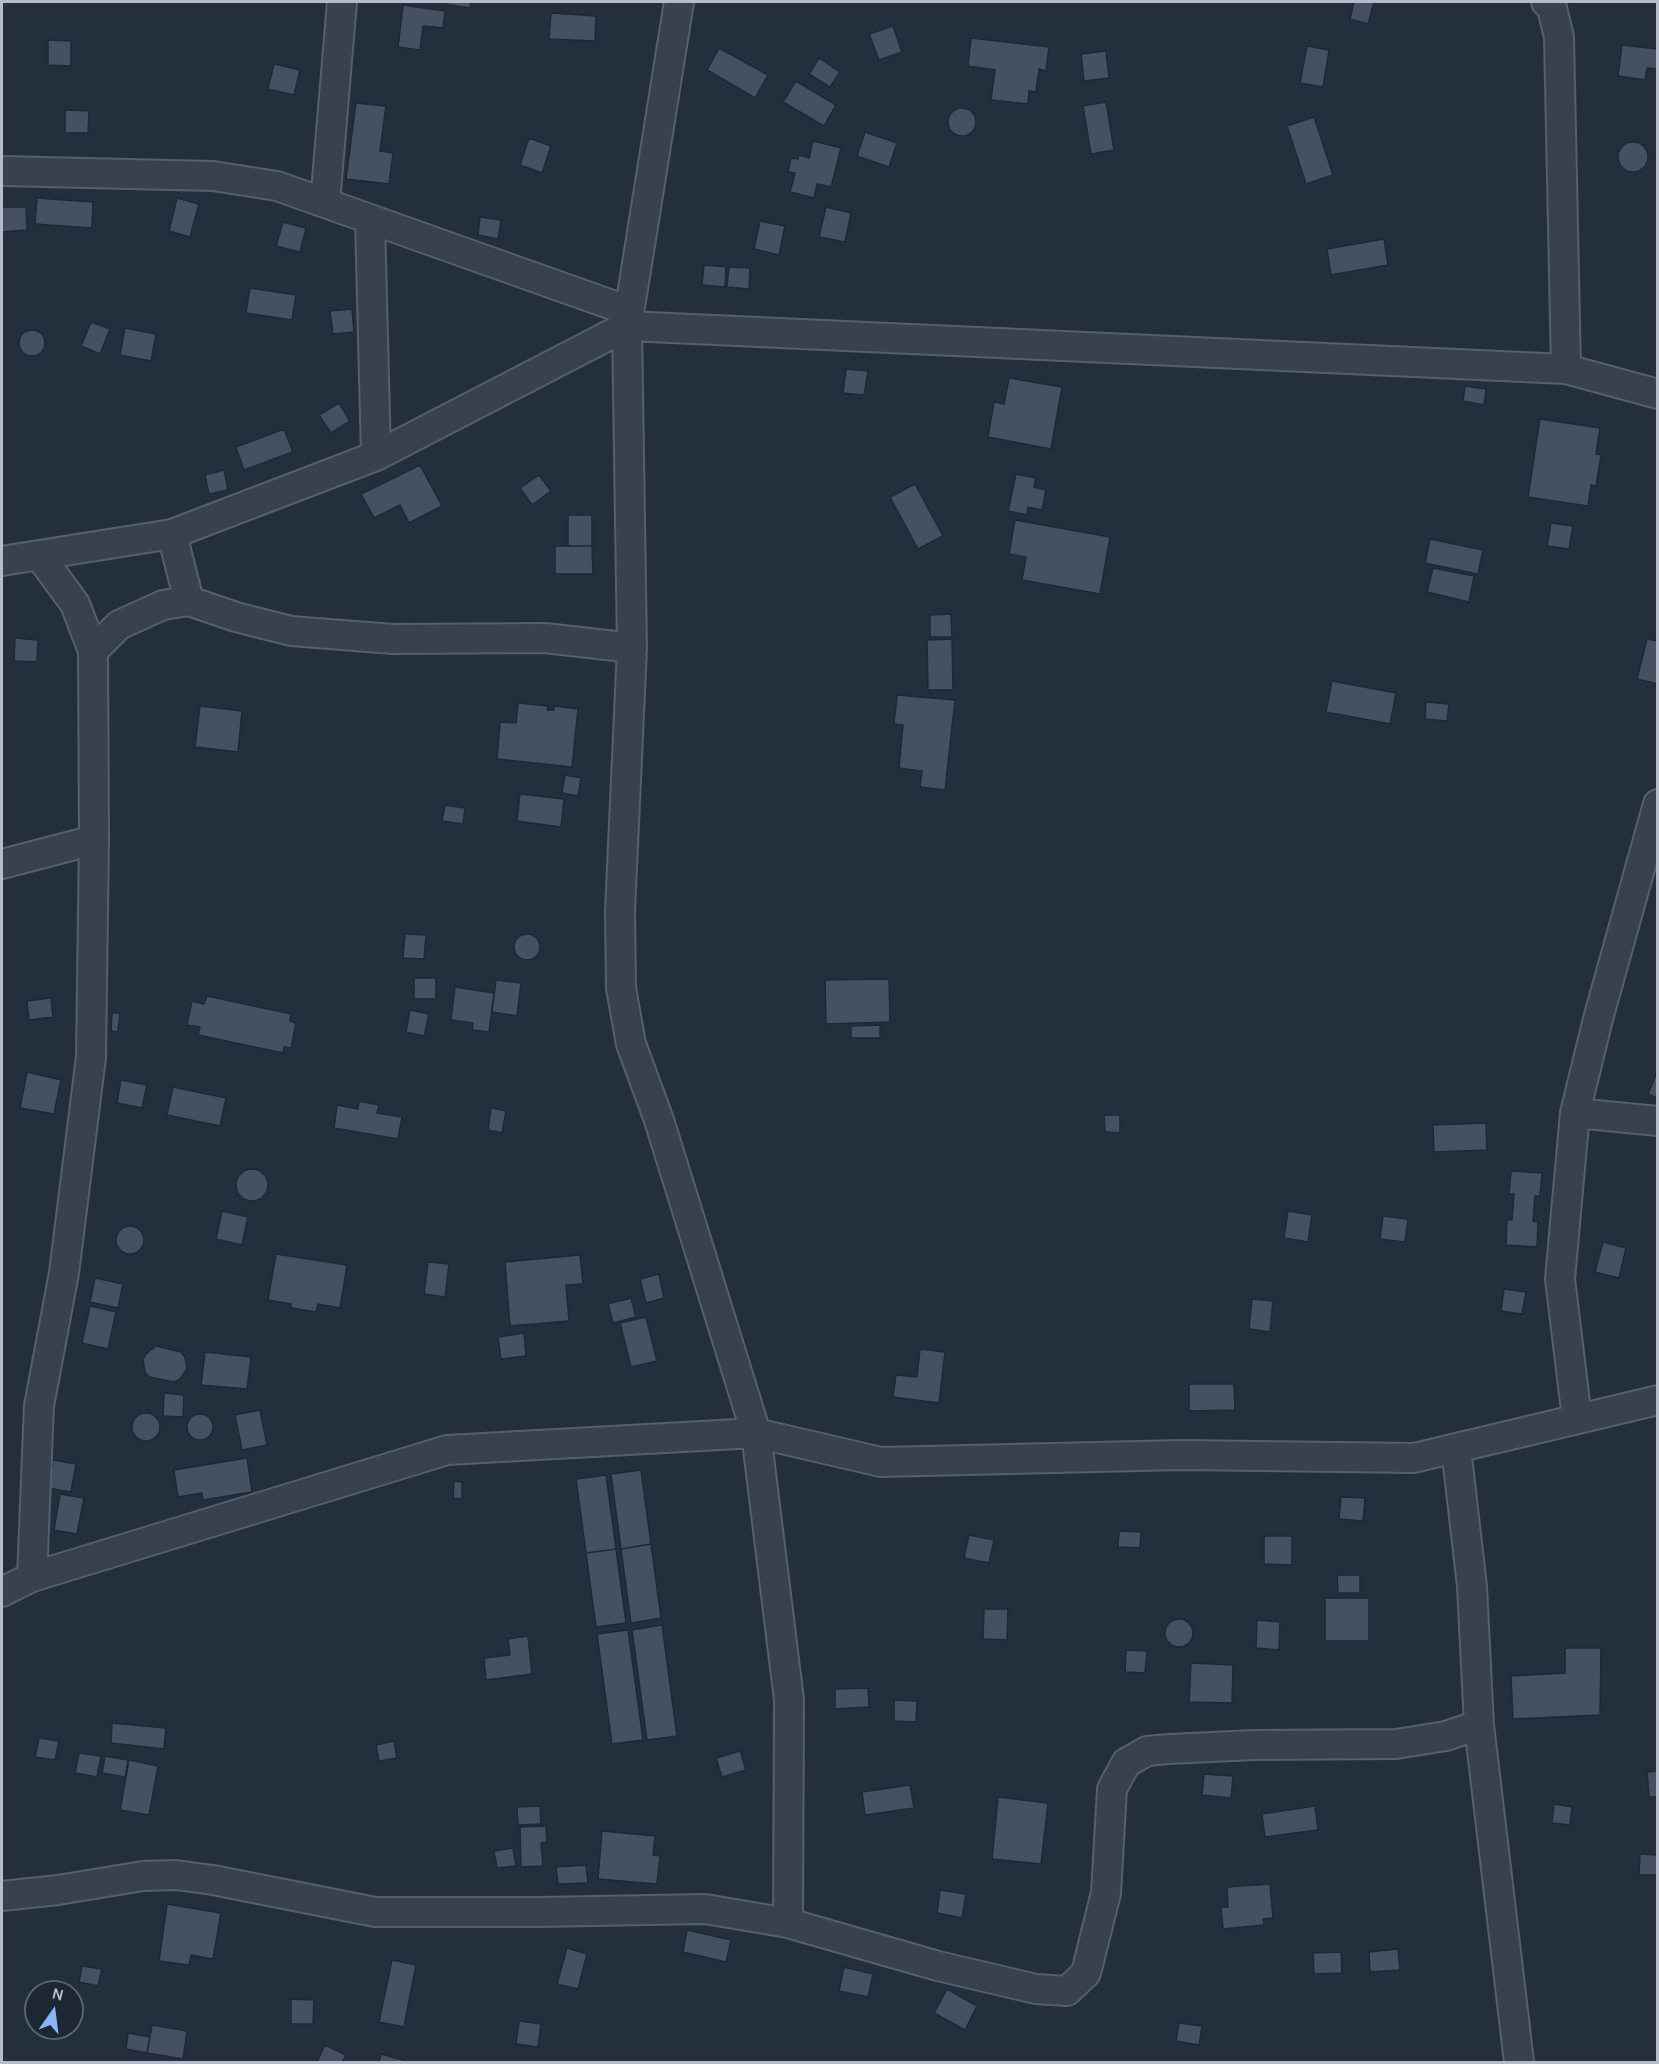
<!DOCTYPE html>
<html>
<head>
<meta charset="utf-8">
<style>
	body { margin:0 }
	#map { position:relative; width:1659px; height:2064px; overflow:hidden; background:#242f3e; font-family:Karla,sans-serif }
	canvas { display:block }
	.frame { position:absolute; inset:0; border:3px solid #b4bcc9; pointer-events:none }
	.north { position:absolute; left:24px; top:1980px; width:60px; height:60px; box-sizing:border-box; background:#1d2633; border:2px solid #59626f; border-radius:50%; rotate:14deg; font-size:16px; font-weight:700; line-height:24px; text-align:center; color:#b4bcc9 }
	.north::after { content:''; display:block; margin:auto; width:21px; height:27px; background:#8ab4f8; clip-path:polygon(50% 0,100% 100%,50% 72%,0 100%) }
</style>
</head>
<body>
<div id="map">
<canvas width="1659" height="2064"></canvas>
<div class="frame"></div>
<div class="north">N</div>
</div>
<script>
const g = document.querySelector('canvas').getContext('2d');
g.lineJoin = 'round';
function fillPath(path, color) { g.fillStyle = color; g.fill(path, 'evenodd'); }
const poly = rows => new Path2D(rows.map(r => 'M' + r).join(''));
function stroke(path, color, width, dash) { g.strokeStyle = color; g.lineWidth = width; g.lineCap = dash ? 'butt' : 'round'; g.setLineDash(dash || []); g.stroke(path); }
const building = poly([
	[448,2,471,2,470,8,448,5,448,2],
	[1354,2,1374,2,1368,24,1350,19,1354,2],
	[403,5,445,11,443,28,423,26,420,50,398,47,403,5],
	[551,13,596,16,595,41,549,39,551,13],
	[893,26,902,52,879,60,869,34,893,26],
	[971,38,1049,47,1046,71,1039,69,1036,92,1029,91,1028,104,991,100,995,70,968,66,971,38],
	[48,40,71,41,71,66,48,65,48,40],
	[1622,45,1658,49,1658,69,1647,68,1645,80,1618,76,1622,45],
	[1307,46,1329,50,1323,87,1300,83,1307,46],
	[719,48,768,75,755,98,707,70,719,48],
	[1106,51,1109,78,1084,81,1081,54,1106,51],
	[819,58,840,72,830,87,809,74,819,58],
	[274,64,300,70,294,95,268,89,274,64],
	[796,81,836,105,824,126,783,102,796,81],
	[1106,102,1114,150,1091,154,1083,106,1106,102],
	[356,103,386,106,380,151,393,153,389,184,346,179,356,103],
	'948 122a14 14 0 1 1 28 0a14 14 0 1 1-28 0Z',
	[65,110,89,111,88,133,65,133,65,110],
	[1314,117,1333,175,1306,184,1287,126,1314,117],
	[865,132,897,143,889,167,857,156,865,132],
	[529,138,551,146,542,173,520,165,529,138],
	[813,141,841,148,831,187,817,184,814,198,790,192,795,173,788,172,791,158,798,159,799,155,809,158,813,141],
	'1618 157a15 15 0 1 1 30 0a15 15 0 1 1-30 0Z',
	[37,198,93,202,92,228,35,224,37,198],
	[177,198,199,204,190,237,169,231,177,198],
	[2,207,26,207,27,230,2,232,2,207],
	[826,207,851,213,845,242,819,237,826,207],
	[480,217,501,220,498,239,478,235,480,217],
	[760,221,785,226,779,255,754,249,760,221],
	[283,222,306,228,300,252,276,246,283,222],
	[1384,239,1388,265,1331,275,1327,249,1384,239],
	[704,265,726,267,725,287,702,285,704,265],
	[729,267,750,268,749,289,727,287,729,267],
	[250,288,296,295,292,320,246,313,250,288],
	[352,309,354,332,333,334,330,311,352,309],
	[91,322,110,329,100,354,81,346,91,322],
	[125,328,156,334,151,361,120,355,125,328],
	'19 343a13 13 0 1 1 26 0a13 13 0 1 1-26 0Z',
	[846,369,868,371,864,395,843,393,846,369],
	[1009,378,1062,387,1051,449,988,437,994,402,1004,404,1009,378],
	[1465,386,1486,389,1484,405,1463,401,1465,386],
	[339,403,350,421,331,433,319,415,339,403],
	[1540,419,1600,428,1596,454,1601,455,1596,486,1591,485,1588,506,1528,497,1540,419],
	[284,429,293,452,244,470,236,447,284,429],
	[420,465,442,506,409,523,400,505,374,518,361,494,420,465],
	[224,470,228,490,209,494,205,475,224,470],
	[1016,474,1036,478,1034,487,1046,490,1042,510,1028,507,1027,515,1008,511,1016,474],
	[539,475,551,491,532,505,520,488,539,475],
	[915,484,943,536,918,549,890,497,915,484],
	[568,515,592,515,592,546,568,546,568,515],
	[1015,520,1110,537,1100,594,1022,580,1026,557,1009,554,1015,520],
	[1551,523,1573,526,1569,549,1547,546,1551,523],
	[1430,539,1483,550,1478,574,1425,563,1430,539],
	[555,546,592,546,593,574,555,574,555,546],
	[1433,568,1474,576,1469,602,1427,592,1433,568],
	[951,614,952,637,930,637,930,615,951,614],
	[15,638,38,640,37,662,14,661,15,638],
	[952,639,953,690,928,690,927,640,952,639],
	[1647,639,1658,641,1658,684,1637,679,1647,639],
	[1332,681,1396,693,1390,724,1326,712,1332,681],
	[897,695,955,700,945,790,920,787,922,771,899,768,903,725,894,724,897,695],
	[1426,702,1449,704,1447,721,1425,719,1426,702],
	[518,703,548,706,547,710,554,710,554,706,578,709,572,767,497,759,500,722,516,723,518,703],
	[200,706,242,711,238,752,195,747,200,706],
	[565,775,581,778,578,796,562,793,565,775],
	[520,794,564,799,561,827,517,821,520,794],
	[445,805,465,808,463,824,442,821,445,805],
	'514 947a13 13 0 1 1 26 0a13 13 0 1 1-26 0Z',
	[405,934,426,935,424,959,403,958,405,934],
	[414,978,436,978,436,999,414,999,414,978],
	[889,979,890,1022,826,1024,825,980,889,979],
	[496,980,521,983,517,1016,492,1012,496,980],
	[455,987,494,993,489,1032,472,1030,473,1023,451,1020,455,987],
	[207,996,291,1014,290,1021,296,1023,291,1048,284,1047,283,1053,198,1035,200,1027,187,1025,192,1001,204,1004,207,996],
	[51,998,53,1017,29,1020,27,1001,51,998],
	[410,1010,429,1014,424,1036,406,1032,410,1010],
	[112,1013,120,1013,118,1032,111,1031,112,1013],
	[880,1025,880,1038,851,1038,851,1026,880,1025],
	[1658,1070,1658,1098,1648,1094,1658,1070],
	[27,1072,61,1080,54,1114,20,1108,27,1072],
	[121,1080,147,1085,142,1108,117,1103,121,1080],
	[173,1087,226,1098,220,1126,167,1115,173,1087],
	[359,1101,379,1105,377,1113,402,1117,398,1139,334,1128,337,1105,358,1109,359,1101],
	[491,1108,506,1111,502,1133,488,1130,491,1108],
	[1104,1115,1120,1115,1120,1133,1105,1132,1104,1115],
	[1486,1123,1487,1150,1434,1152,1433,1125,1486,1123],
	'236 1185a16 16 0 1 1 32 0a16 16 0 1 1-32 0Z',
	[1511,1171,1542,1173,1540,1196,1535,1196,1533,1221,1538,1222,1537,1247,1506,1245,1507,1219,1512,1220,1514,1194,1509,1194,1511,1171],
	[222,1211,248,1217,242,1245,216,1239,222,1211],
	[1288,1211,1312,1215,1308,1242,1284,1238,1288,1211],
	[1383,1216,1408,1219,1405,1242,1380,1239,1383,1216],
	'116 1240a14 14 0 1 1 28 0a14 14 0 1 1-28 0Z',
	[1603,1242,1626,1248,1619,1278,1595,1272,1603,1242],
	[276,1254,347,1265,340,1308,318,1304,316,1312,291,1308,291,1304,268,1300,276,1254],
	[580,1255,583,1284,566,1285,569,1321,510,1326,505,1262,580,1255],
	[428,1262,449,1264,445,1297,424,1294,428,1262],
	[659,1274,664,1298,646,1303,640,1279,659,1274],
	[95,1278,123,1284,118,1308,90,1302,95,1278],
	[1504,1289,1526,1292,1522,1314,1501,1311,1504,1289],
	[631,1298,636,1317,613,1323,608,1304,631,1298],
	[1252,1299,1273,1301,1270,1332,1249,1329,1252,1299],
	[90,1306,116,1312,108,1349,82,1343,90,1306],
	[646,1317,657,1361,631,1367,620,1323,646,1317],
	[524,1333,526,1356,501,1359,498,1337,524,1333],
	[156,1346,181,1352,185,1357,187,1369,180,1379,174,1382,149,1377,145,1372,143,1359,146,1354,156,1346],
	[920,1349,945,1352,939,1403,893,1397,896,1375,917,1377,920,1349],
	[205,1352,251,1357,247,1389,201,1385,205,1352],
	[1189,1384,1234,1384,1235,1410,1189,1411,1189,1384],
	[164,1393,184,1395,183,1417,163,1416,164,1393],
	[260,1410,267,1445,242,1450,235,1415,260,1410],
	'132 1427a14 14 0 1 1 28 0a14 14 0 1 1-28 0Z',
	'187 1427a13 13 0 1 1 26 0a13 13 0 1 1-26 0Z',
	[247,1458,252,1492,203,1500,202,1493,178,1497,174,1470,247,1458],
	[53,1460,76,1464,71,1492,48,1488,53,1460],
	[641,1470,651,1544,621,1549,611,1474,641,1470],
	[606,1475,616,1549,586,1553,576,1479,606,1475],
	[454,1481,462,1482,462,1499,453,1498,454,1481],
	[60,1494,84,1498,77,1534,54,1530,60,1494],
	[1341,1497,1365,1498,1363,1521,1339,1519,1341,1497],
	[1119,1531,1141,1532,1140,1548,1118,1547,1119,1531],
	[969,1535,994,1540,989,1563,964,1558,969,1535],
	[1264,1536,1292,1536,1292,1565,1264,1564,1264,1536],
	[651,1544,661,1618,631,1623,621,1549,651,1544],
	[616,1549,626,1623,596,1627,586,1553,616,1549],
	[1337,1575,1360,1575,1360,1593,1338,1593,1337,1575],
	[1325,1598,1369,1598,1369,1641,1325,1641,1325,1598],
	[984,1609,1008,1609,1007,1640,983,1639,984,1609],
	'1165 1633a14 14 0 1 1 28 0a14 14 0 1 1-28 0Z',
	[1257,1620,1280,1622,1279,1650,1256,1648,1257,1620],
	[662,1625,677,1736,647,1740,632,1630,662,1625],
	[628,1630,643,1740,612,1744,597,1634,628,1630],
	[528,1636,532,1674,486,1680,484,1658,510,1655,508,1639,528,1636],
	[1565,1648,1601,1648,1600,1715,1513,1719,1511,1676,1565,1673,1565,1648],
	[1126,1650,1147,1651,1145,1673,1125,1672,1126,1650],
	[1191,1663,1233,1665,1232,1703,1189,1702,1191,1663],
	[868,1688,869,1707,835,1709,835,1689,868,1688],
	[894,1700,917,1701,916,1722,894,1721,894,1700],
	[112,1723,166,1728,164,1749,111,1743,112,1723],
	[39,1738,59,1741,55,1760,35,1757,39,1738],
	[394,1741,397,1758,379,1761,376,1745,394,1741],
	[740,1751,746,1770,722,1777,716,1758,740,1751],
	[79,1753,101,1756,97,1777,75,1773,79,1753],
	[105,1756,128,1760,125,1777,102,1773,105,1756],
	[129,1760,158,1766,149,1815,120,1810,129,1760],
	[1658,1771,1658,1797,1649,1797,1647,1772,1658,1771],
	[1204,1774,1233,1776,1231,1798,1202,1795,1204,1774],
	[910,1785,914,1808,865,1815,862,1792,910,1785],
	[998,1797,1048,1803,1041,1864,992,1859,998,1797],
	[1554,1804,1572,1807,1570,1825,1552,1823,1554,1804],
	[540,1806,541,1824,518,1825,517,1807,540,1806],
	[1315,1806,1318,1830,1265,1837,1262,1814,1315,1806],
	[546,1826,547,1842,541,1843,543,1866,521,1867,520,1827,546,1826],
	[602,1831,655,1836,653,1855,660,1856,657,1884,598,1879,602,1831],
	[513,1848,516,1866,497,1868,494,1851,513,1848],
	[1640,1854,1658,1855,1658,1875,1639,1875,1640,1854],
	[586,1865,588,1883,558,1884,556,1867,586,1865],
	[1270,1884,1273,1918,1263,1919,1264,1925,1223,1929,1221,1907,1228,1907,1227,1887,1270,1884],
	[940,1890,966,1894,962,1918,937,1913,940,1890],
	[167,1904,221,1913,213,1959,191,1955,189,1965,159,1961,167,1904],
	[687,1930,731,1940,726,1962,683,1952,687,1930],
	[567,1948,587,1954,578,1989,557,1984,567,1948],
	[1398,1949,1400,1970,1370,1972,1369,1952,1398,1949],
	[1341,1952,1342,1973,1314,1974,1313,1953,1341,1952],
	[392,1960,416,1965,404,2027,379,2022,392,1960],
	[82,1966,102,1969,98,1986,79,1982,82,1966],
	[844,1967,873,1974,868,1997,839,1991,844,1967],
	[947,1989,977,2006,965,2030,934,2013,947,1989],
	[291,1999,314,2000,313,2024,291,2024,291,1999],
	[519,2021,541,2024,538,2047,516,2044,519,2021],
	[1179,2023,1202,2026,1199,2045,1176,2041,1179,2023],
	[152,2025,187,2031,183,2059,147,2053,152,2025],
	[128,2033,150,2037,147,2053,126,2049,128,2033],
	[325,2045,346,2055,342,2062,317,2062,325,2045],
	[381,2054,403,2060,403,2062,379,2062,381,2054]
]);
fillPath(building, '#455162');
stroke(building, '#1f2835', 1.5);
const street = poly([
	[679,2,627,326,1566,369,1658,394],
	[1546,2,1552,8,1559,37,1566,369],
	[2,171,213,176,277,186,629,311],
	[325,203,342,2],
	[370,220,376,456],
	[172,534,189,601],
	[39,555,75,604,93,651],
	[2,561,172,534,376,456,627,326,632,648,620,911,621,988,631,1044,659,1120,756,1433,789,1700,788,1923],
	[2,864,94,840],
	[1575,1113,1658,1121],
	[1577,1419,1560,1279,1575,1113,1598,1019,1658,804],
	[32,1577,39,1406,64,1273,91,1057,94,840,93,651,119,625,163,605,189,601,236,617,291,631,393,639,545,638,632,648],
	[2,1592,32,1577,447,1450,756,1433,881,1462,1182,1455,1414,1458,1658,1400],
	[1479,1725,1519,2062],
	[2,1896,58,1890,143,1876,176,1875,213,1880,375,1912,539,1912,705,1909,788,1923,938,1966,1036,1989,1067,1991,1086,1973,1106,1893,1112,1789,1126,1763,1147,1751,1169,1749,1254,1745,1396,1744,1446,1736,1479,1725,1472,1586,1456,1448]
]);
stroke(street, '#565f6c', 32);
stroke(street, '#38414e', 28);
</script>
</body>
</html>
